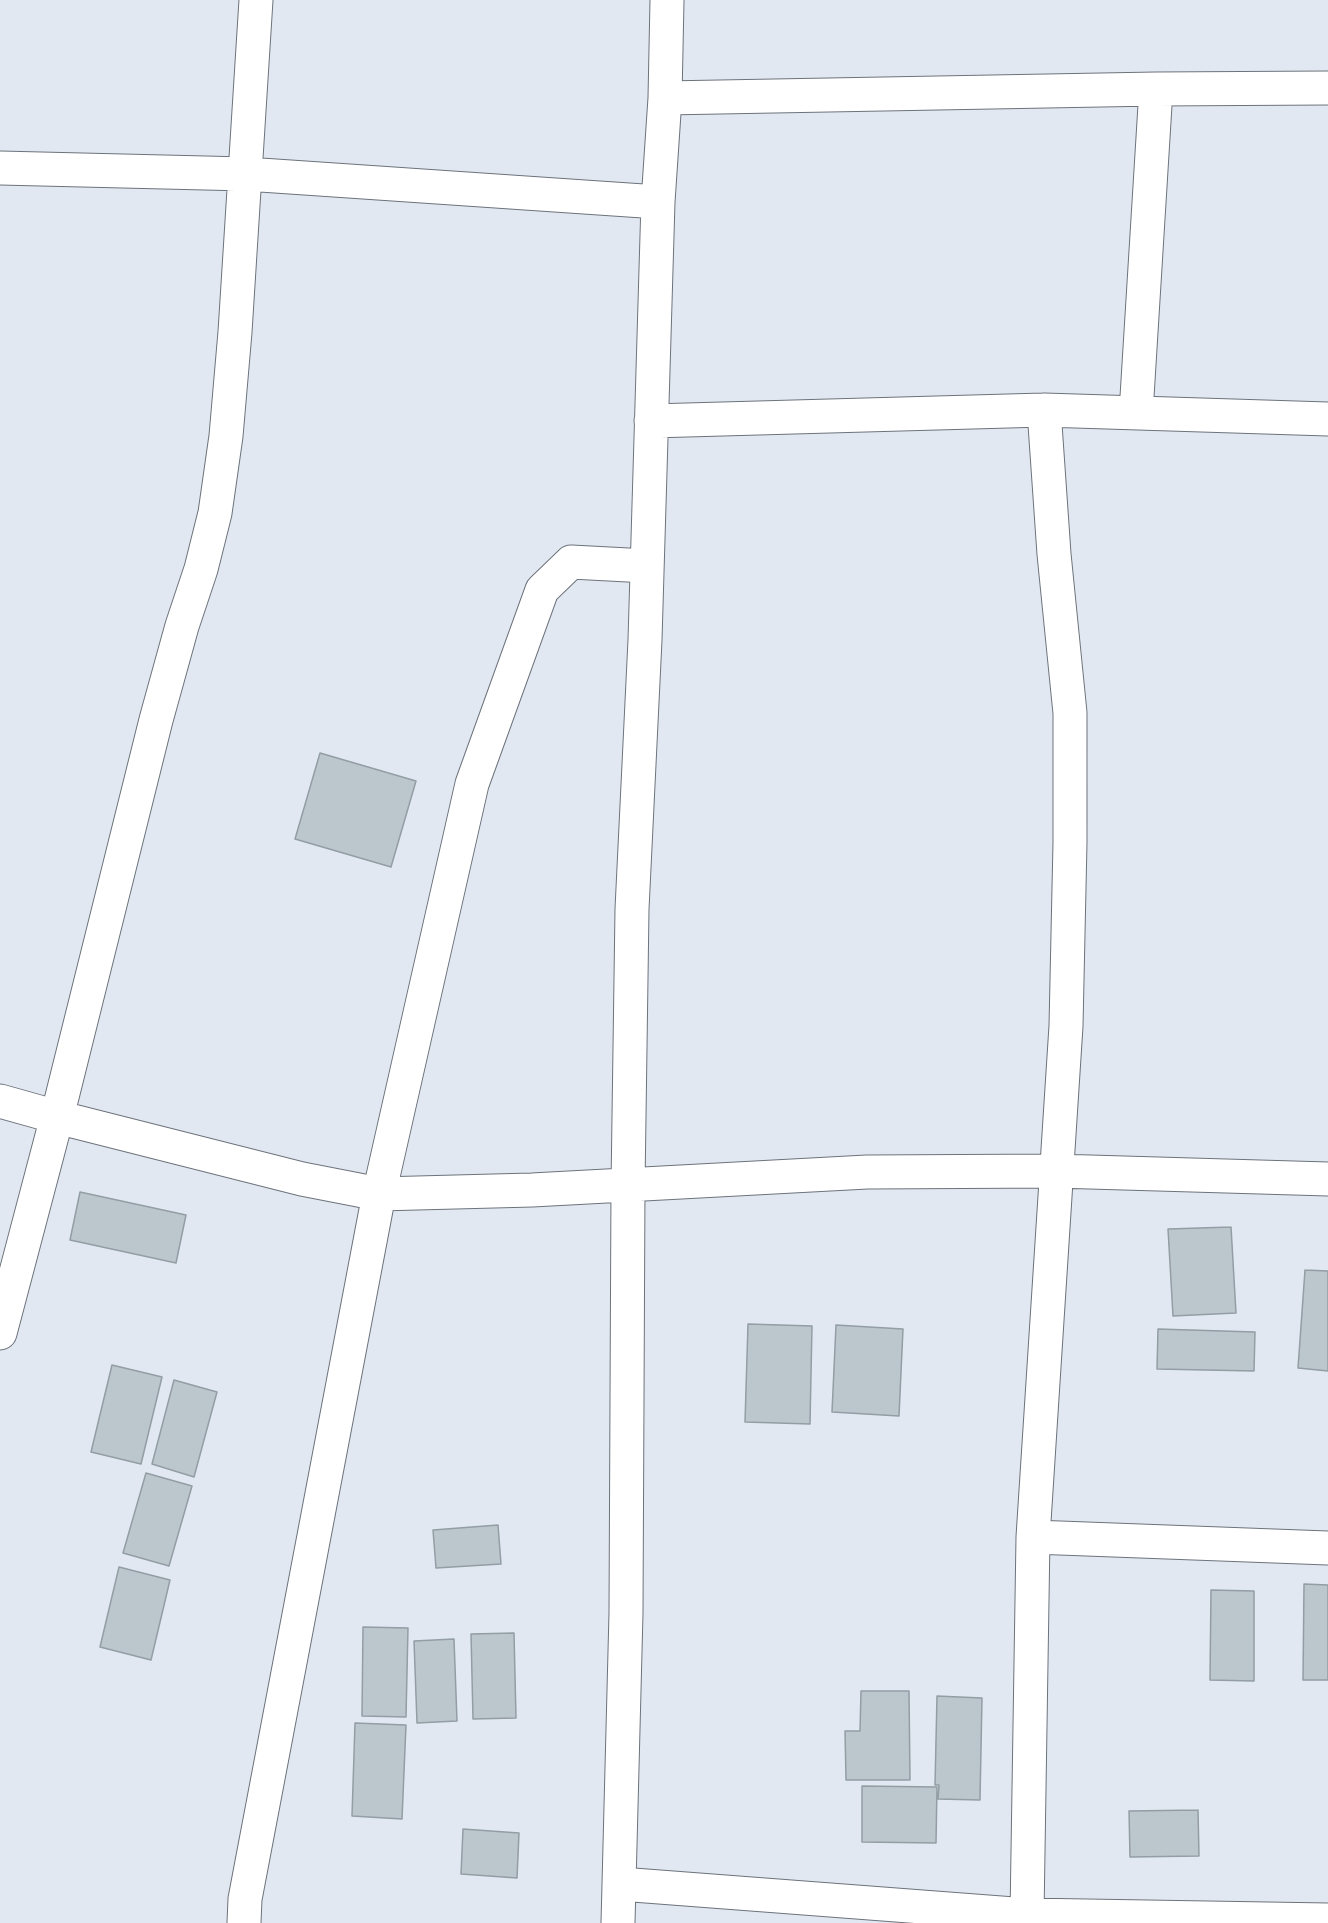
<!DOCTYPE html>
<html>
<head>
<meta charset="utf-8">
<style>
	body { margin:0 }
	canvas { display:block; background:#e2e8f2 }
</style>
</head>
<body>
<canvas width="1328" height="1923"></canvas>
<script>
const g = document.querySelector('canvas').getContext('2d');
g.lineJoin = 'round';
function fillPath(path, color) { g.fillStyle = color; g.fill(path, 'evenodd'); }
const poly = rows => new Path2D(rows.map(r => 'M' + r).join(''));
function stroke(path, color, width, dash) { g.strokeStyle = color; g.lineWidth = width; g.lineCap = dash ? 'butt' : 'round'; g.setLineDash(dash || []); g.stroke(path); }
const building = poly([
	[320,753,416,781,391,867,295,839,320,753],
	[80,1192,186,1215,176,1263,70,1240,80,1192],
	[1231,1227,1236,1313,1173,1316,1168,1229,1231,1227],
	[1305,1270,1328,1271,1328,1371,1298,1368,1305,1270],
	[748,1324,812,1326,810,1424,745,1422,748,1324],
	[836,1325,903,1329,899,1416,832,1412,836,1325],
	[1158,1329,1255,1332,1254,1371,1157,1369,1158,1329],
	[112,1365,162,1377,141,1464,91,1452,112,1365],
	[174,1380,217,1392,194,1477,152,1464,174,1380],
	[146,1473,192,1486,169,1566,123,1553,146,1473],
	[498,1525,501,1564,436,1568,433,1530,498,1525],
	[119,1567,170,1580,151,1660,100,1647,119,1567],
	[1304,1584,1328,1585,1328,1680,1303,1680,1304,1584],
	[1211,1590,1254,1591,1254,1681,1210,1680,1211,1590],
	[363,1627,408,1628,406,1717,362,1716,363,1627],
	[514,1633,516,1718,473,1719,471,1634,514,1633],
	[454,1639,457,1721,417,1723,414,1641,454,1639],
	[861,1691,909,1691,910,1780,846,1780,845,1731,860,1731,861,1691],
	[937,1696,982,1698,980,1800,938,1799,939,1785,935,1785,937,1696],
	[355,1723,406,1725,402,1819,352,1816,355,1723],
	[862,1786,937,1787,936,1843,862,1842,862,1786],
	[1198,1810,1199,1856,1130,1857,1129,1811,1198,1810],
	[463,1829,519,1833,517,1878,461,1874,463,1829]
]);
fillPath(building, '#bcc6cd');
stroke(building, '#939da4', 1.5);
const minor = poly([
	[665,98,1156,89,1328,88],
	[0,168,246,174,658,202],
	[1136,413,1156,89],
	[651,421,1044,410,1328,419],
	[0,1101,57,1117,302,1179,379,1194,532,1190,867,1172,1056,1171,1328,1179],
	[0,1333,57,1117,156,720,182,626,201,569,215,513,226,436,235,332,256,0],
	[1033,1537,1328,1548],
	[620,1884,1027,1915,1328,1920],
	[1027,1915,1033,1537,1066,1026,1070,842,1070,713,1054,554,1044,410],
	[244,1923,245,1899,379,1194,472,784,542,590,571,562,647,566],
	[618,1923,626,1613,628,1186,632,909,645,640,658,202,665,98,667,0]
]);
stroke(minor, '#6d737b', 35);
stroke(minor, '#fff', 33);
</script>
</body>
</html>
